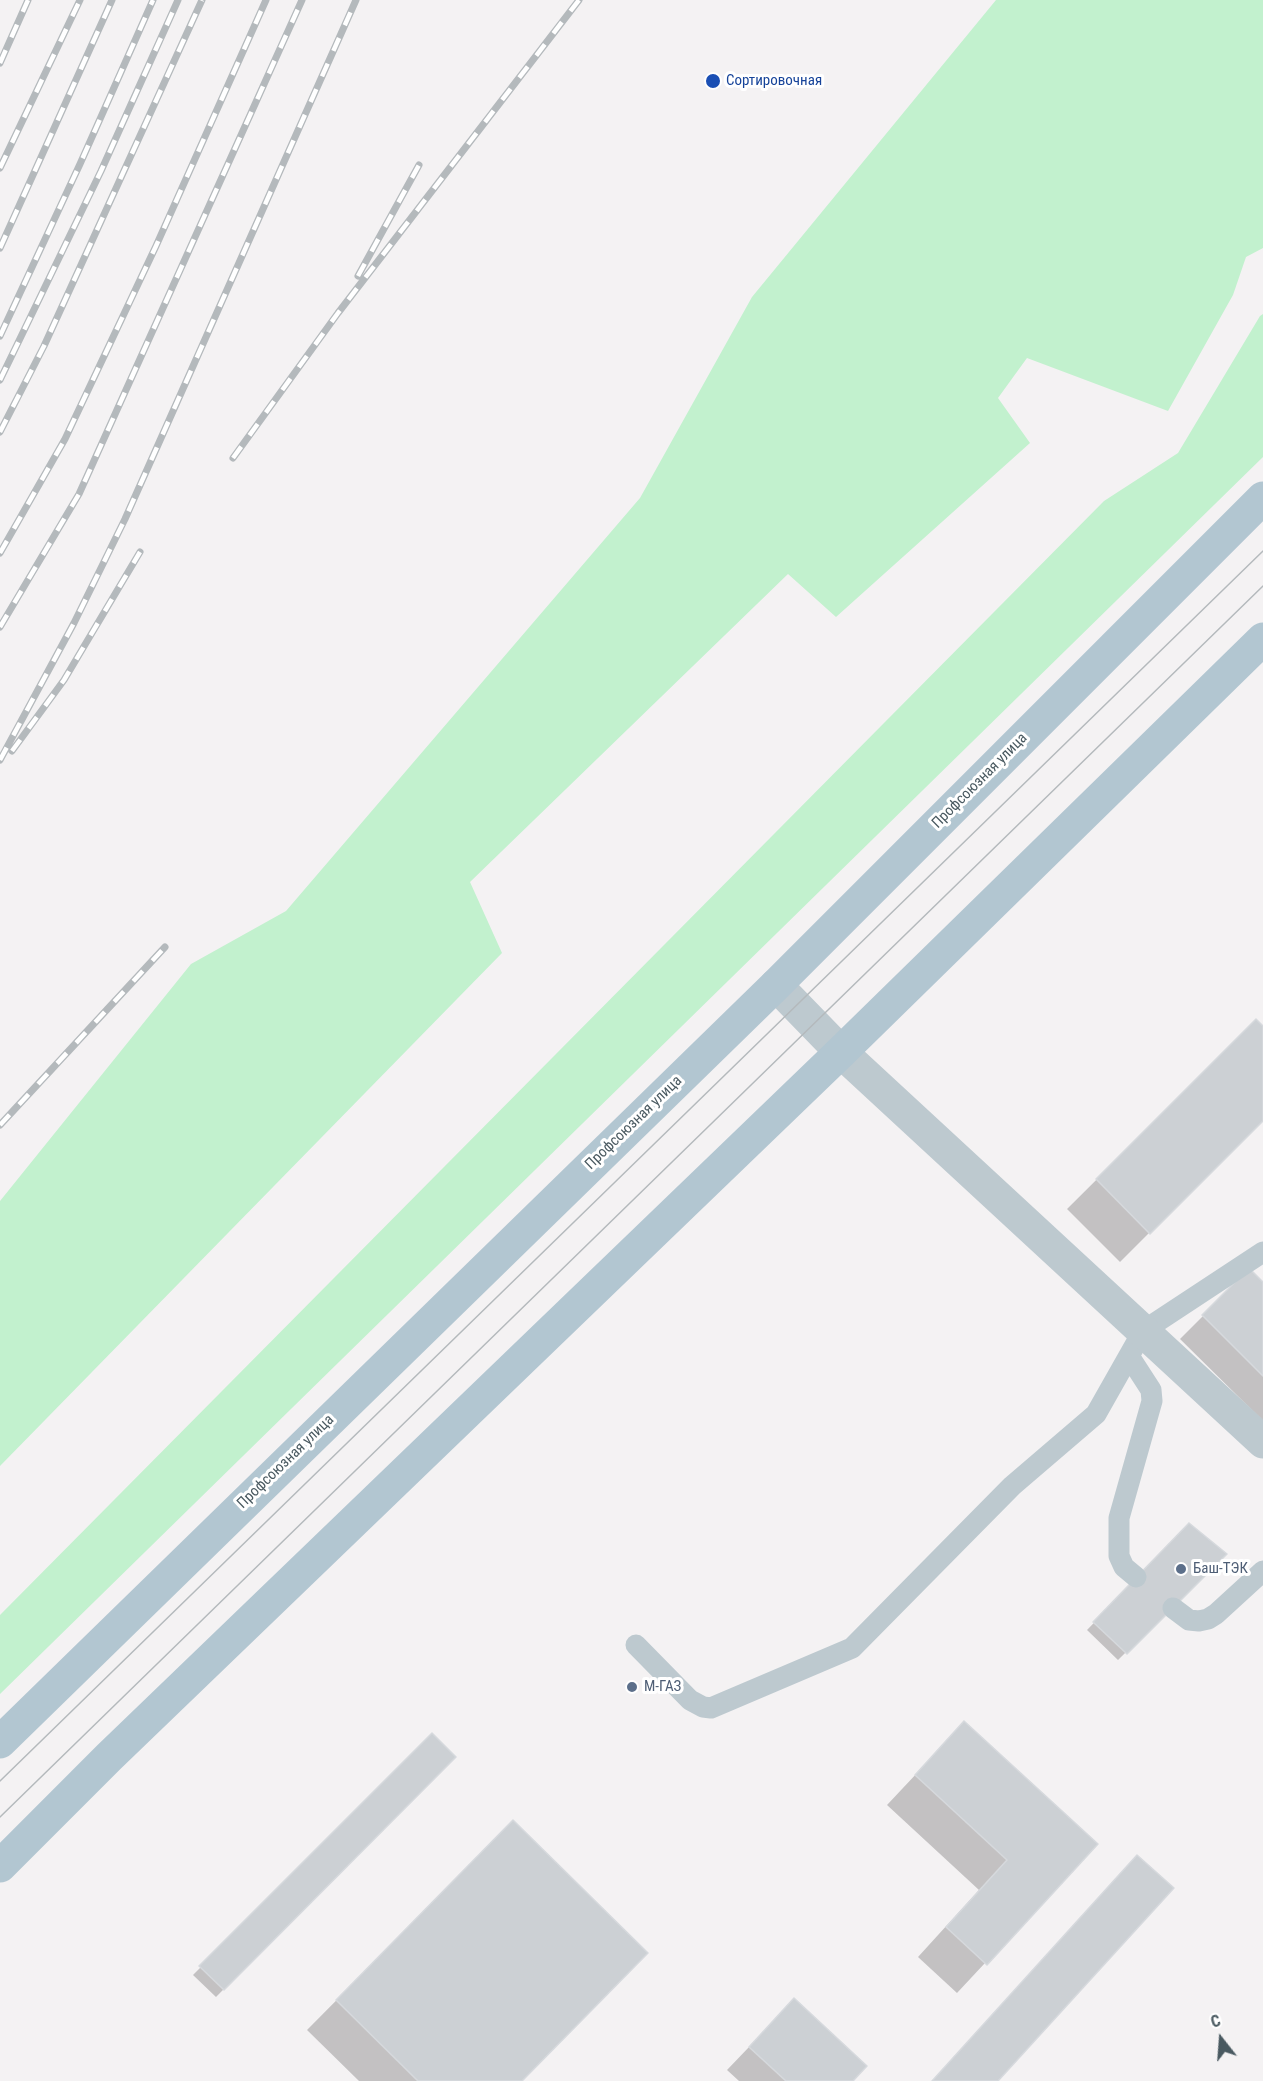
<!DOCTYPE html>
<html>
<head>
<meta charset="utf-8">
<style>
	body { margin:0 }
	#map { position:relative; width:1263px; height:2081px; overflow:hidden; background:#f4f2f3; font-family:"Roboto Condensed",sans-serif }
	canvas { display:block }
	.north { position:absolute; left:1191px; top:2009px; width:60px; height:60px; -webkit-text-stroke:4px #fff; paint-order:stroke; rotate:343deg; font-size:16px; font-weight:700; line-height:24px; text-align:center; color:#495960 }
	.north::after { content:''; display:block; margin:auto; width:21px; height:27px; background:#495960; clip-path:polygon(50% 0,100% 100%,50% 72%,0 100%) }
</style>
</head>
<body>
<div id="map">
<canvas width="1263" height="2081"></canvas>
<div class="north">С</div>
</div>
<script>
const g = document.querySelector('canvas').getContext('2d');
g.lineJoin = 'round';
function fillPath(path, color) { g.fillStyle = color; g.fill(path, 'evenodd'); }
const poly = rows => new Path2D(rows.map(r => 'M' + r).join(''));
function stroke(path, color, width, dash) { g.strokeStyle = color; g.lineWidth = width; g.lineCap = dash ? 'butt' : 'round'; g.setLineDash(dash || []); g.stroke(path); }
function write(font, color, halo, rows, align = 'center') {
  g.font = font + ' "Roboto Condensed",sans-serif'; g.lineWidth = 6; g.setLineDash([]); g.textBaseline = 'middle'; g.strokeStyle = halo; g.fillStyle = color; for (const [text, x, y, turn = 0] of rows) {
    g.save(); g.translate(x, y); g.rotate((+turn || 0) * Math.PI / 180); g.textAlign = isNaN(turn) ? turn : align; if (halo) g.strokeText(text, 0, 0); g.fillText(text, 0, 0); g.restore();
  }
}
fillPath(poly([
	[996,0,1263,0,1263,248,1246,257,1233,295,1168,411,1027,358,998,398,1030,443,836,617,788,574,470,882,502,953,0,1466,0,1201,191,964,286,911,640,498,752,297],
	[1263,314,1263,457,0,1694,0,1615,1104,501,1178,453,1260,316]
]), '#c2f1ce');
fillPath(poly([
	[1256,1021,1263,1028,1263,1119,1120,1262,1067,1209],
	[1249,1270,1263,1284,1263,1421,1180,1339],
	[1189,1525,1225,1554,1118,1660,1087,1630],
	[964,1723,1096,1844,957,1993,918,1957,979,1890,887,1805],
	[432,1735,454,1757,216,1997,193,1975],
	[513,1822,520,2081,359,2081,307,2030],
	[772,2023,851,2081,739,2081,727,2070]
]), '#0003');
const building = poly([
	[1256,1019,1263,1026,1263,1121,1150,1234,1096,1179,1256,1019],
	[1249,1268,1263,1282,1263,1376,1202,1315,1249,1268],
	[1189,1523,1227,1554,1127,1654,1093,1622,1189,1523],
	[964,1721,1098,1844,987,1965,946,1927,1007,1860,915,1775,964,1721],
	[432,1733,456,1757,224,1990,199,1966,432,1733],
	[513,1820,648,1953,522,2081,418,2081,336,2000,513,1820],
	[1137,1855,1174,1888,998,2081,932,2081,1137,1855],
	[794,1998,867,2066,853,2081,786,2081,749,2047,794,1998]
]);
fillPath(building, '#ccd0d4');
stroke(building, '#d6d9dd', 1.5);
stroke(poly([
	[1129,1356,1151,1390,1152,1401,1119,1518,1119,1556,1124,1567,1136,1577],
	[1173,1608,1189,1620,1199,1621,1208,1619,1216,1614,1263,1571],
	[636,1645,690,1700,703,1707,711,1708,852,1648,1012,1486,1096,1414,1143,1331,1263,1252]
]), '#bdc9cf', 21);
stroke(poly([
	[776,985,841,1052,1263,1442]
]), '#bdc9cf', 33);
stroke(poly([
	[0,1742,776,985,1263,498],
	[0,1866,109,1757,841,1052,1263,639]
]), '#b2c6d1', 33);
stroke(poly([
	[0,1781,1263,551],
	[0,1817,1263,586]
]), '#b4b9bc', 1.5);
const rail = poly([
	[0,63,28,0],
	[0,168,80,0],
	[0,248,112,0],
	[358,276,419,165],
	[0,336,80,164,153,0],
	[0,380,101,171,178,0],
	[0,432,44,346,202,0],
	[233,458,338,313,579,0],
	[0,553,65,439,156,246,266,0],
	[0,627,79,494,302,0],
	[12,751,64,680,140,552],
	[0,760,74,623,125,519,356,0],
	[0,1125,165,947]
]);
stroke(rail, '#b4b9bc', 7);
stroke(rail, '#fff', 4.5, [14]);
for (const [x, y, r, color] of [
	[713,81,8,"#1a4fb4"],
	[1181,1569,6,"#5c6f8a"],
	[632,1687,6,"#5c6f8a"]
]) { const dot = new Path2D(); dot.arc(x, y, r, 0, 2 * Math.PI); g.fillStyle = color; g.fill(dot); stroke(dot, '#fff', 2); }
write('15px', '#164399', '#fff', [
	["Сортировочная",726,81]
], 'left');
write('15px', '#495960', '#fff', [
	["Профсоюзная улица",980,781,-45],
	["Профсоюзная улица",634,1123,-44],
	["Профсоюзная улица",286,1462,-44]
]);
write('15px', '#4e5e75', '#fff', [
	["Баш-ТЭК",1193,1569],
	["М-ГАЗ",644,1687]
], 'left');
</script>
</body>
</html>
